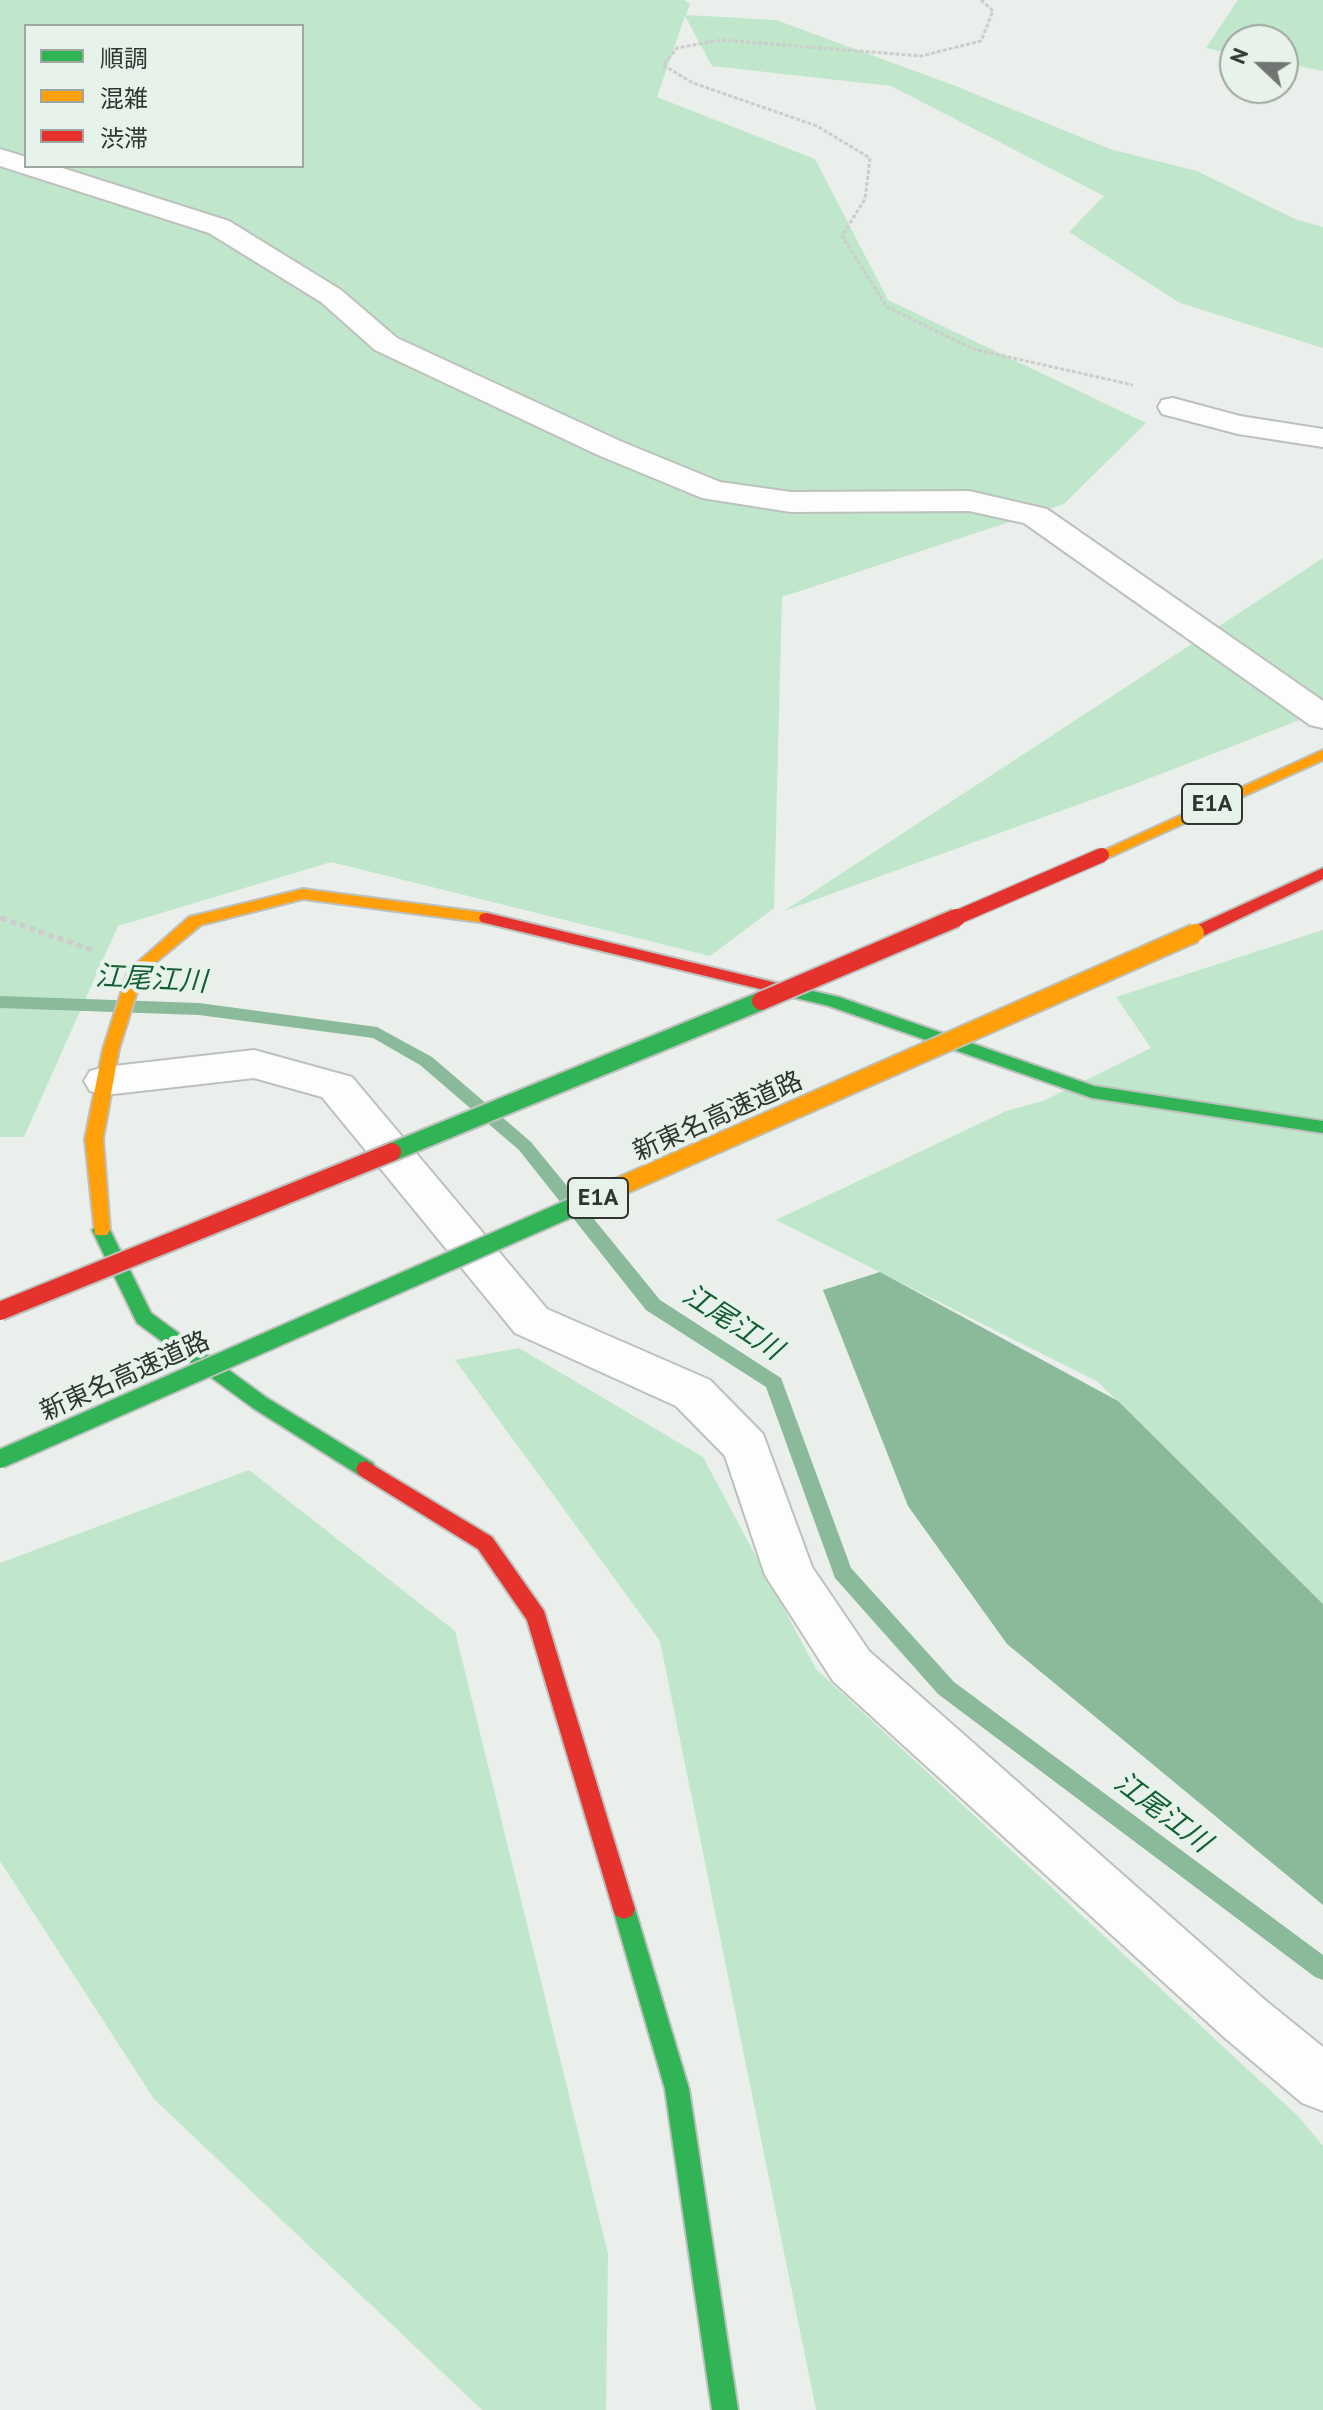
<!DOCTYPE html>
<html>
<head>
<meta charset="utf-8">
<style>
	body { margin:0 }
	#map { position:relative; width:1323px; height:2410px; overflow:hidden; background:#eaefeb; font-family:"PT Sans","Noto Sans JP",sans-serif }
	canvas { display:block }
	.legend { position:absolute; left:24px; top:24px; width:280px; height:144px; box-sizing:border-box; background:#e7f2ea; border:2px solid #9ea6a0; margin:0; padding:10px 14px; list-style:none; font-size:24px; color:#313532 }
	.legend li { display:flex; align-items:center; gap:16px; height:40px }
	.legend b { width:40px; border:2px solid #9ea6a0 }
	.north { position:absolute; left:1219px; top:24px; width:80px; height:80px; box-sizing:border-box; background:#e7f2ea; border:2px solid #9ea6a0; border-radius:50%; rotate:292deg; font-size:22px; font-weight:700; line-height:32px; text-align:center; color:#313532 }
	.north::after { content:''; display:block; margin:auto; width:28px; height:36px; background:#727673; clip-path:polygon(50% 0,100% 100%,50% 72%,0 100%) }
</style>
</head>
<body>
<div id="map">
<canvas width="1323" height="2410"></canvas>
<ul class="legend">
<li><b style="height:10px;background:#30b455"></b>順調</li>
<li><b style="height:10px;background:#ff9f0a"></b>混雑</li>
<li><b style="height:10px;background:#e5322d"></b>渋滞</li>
</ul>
<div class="north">N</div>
</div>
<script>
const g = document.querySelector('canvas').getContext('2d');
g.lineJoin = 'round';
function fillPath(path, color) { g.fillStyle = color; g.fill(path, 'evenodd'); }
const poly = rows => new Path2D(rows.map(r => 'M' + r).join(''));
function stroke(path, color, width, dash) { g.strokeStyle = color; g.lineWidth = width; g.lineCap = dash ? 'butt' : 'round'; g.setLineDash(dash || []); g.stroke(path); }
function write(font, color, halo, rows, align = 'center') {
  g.font = font + ' "PT Sans","Noto Sans JP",sans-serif'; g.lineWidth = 8; g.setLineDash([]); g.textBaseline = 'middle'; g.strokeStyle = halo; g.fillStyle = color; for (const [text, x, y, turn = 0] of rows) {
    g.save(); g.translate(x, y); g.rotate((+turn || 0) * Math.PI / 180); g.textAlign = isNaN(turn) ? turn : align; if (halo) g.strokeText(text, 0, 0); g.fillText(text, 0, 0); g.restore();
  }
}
fillPath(poly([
	[0,0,684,0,690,4,686,15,776,20,953,85,1110,149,1197,171,1295,219,1323,227,1323,348,1180,303,1069,232,1104,196,891,86,712,66,685,16,657,97,815,159,888,300,1146,423,1064,504,782,597,774,908,710,956,331,862,118,926,24,1137,0,1137],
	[26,26,302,26,302,166,26,166],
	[1238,0,1323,0,1323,71,1283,63,1283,40,1235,40,1235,54,1206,48],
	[1323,558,1323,711,1135,784,784,911],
	[1323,930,1323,1604,1098,1382,776,1220,1006,1111,1043,1101,1151,1048,1116,997],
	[519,1348,703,1457,816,1669,1299,2117,1323,2146,1323,2410,816,2410,660,1641,455,1360],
	[249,1470,455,1631,608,2254,606,2410,482,2410,154,2099,0,1861,0,1563]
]), '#c0e7cb');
fillPath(poly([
	[880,1272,1118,1401,1323,1604,1323,1905,1007,1644,908,1506,823,1290]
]), '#8aba99');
fillPath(poly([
	[0,996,199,1003,377,1027,432,1057,531,1142,660,1300,781,1378,851,1568,954,1682,1323,1955,1323,1980,1315,1977,938,1694,835,1578,766,1387,646,1310,519,1150,420,1065,373,1038,199,1015,0,1008,0,996]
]), '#8aba99');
const street = poly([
	[0,149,26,157,26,166,56,166,229,221,341,290,397,338,620,441,720,482,791,492,969,491,1047,509,1323,701,1323,728,1310,725,1024,523,969,511,791,512,702,498,598,455,375,350,321,302,209,233,0,166,0,149],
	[1173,398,1240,416,1323,429,1323,447,1238,434,1162,414,1158,407,1162,400,1173,398],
	[254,1050,352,1077,547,1309,710,1380,763,1434,812,1567,869,1651,1265,2000,1323,2047,1323,2111,1302,2103,1225,2038,833,1681,765,1575,725,1456,676,1406,515,1333,322,1097,254,1078,105,1095,90,1091,84,1081,90,1071,105,1067,254,1050]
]);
const fast = poly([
	[781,984,839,997,1094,1086,1323,1121,1323,1133,1092,1098,829,1006,775,993,773,989,775,985,781,984],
	[101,1223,110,1230,151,1313,267,1398,373,1463,376,1469,373,1475,366,1477,359,1475,253,1408,137,1323,92,1230,101,1223],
	[624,1899,632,1902,635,1909,689,2089,738,2410,712,2410,665,2089,613,1909,616,1902,624,1899]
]);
const slow = poly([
	[1323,750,1323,760,1108,858,1096,858,1094,855,1323,750],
	[303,889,487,913,495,918,487,923,303,899,201,925,143,973,119,1049,103,1139,110,1230,107,1235,95,1235,85,1139,103,1049,128,971,189,917,303,889]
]);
const jam = poly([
	[1323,868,1323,879,1201,937,1195,938,1187,933,1189,929,1323,868],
	[487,913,781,984,789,989,781,994,481,922,479,918,481,914,487,913],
	[366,1461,492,1537,544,1611,635,1909,632,1916,624,1919,616,1916,613,1909,527,1620,478,1549,359,1475,356,1469,359,1463,366,1461]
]);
stroke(street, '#bdc1be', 4);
stroke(fast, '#bdc1be', 4);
stroke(slow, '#bdc1be', 4);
stroke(jam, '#bdc1be', 4);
stroke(poly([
	[981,0,993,11,981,41,921,56,721,40,677,48,663,65,693,83,817,126,870,158,865,199,842,236,887,307,973,349,1133,385]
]), '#cccdcc', 3, [4, 2]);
stroke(poly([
	[0,917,7,920]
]), '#cccdcc', 4, [5, 3]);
stroke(poly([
	[1,918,92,950]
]), '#cccdcc', 5, [6, 4]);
fillPath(street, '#fcfdfc');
fillPath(fast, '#30b455');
fillPath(slow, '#ff9f0a');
fillPath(jam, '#e5322d');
const fastBridge = poly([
	[392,1152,761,1001],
	[0,1459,605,1193]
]);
const slowBridge = poly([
	[605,1193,1195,933]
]);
const jamBridgeFar1 = poly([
	[951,920,1102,855]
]);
const jamBridge = poly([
	[761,1001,956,918],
	[0,1311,392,1152]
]);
stroke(fastBridge, '#bdc1be', 22, []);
stroke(slowBridge, '#bdc1be', 22, []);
stroke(jamBridgeFar1, '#bdc1be', 17, []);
stroke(jamBridge, '#bdc1be', 22, []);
stroke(fastBridge, '#30b455', 18);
stroke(slowBridge, '#ff9f0a', 18);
stroke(jamBridgeFar1, '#e5322d', 14);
stroke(jamBridge, '#e5322d', 18);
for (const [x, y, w] of [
	[1212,804,60],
	[598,1198,60]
]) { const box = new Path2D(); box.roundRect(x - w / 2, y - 20, w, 40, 6); g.fillStyle = '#e7f2ea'; g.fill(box); stroke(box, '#313532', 2); }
write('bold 24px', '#313532', null, [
	["E1A",1212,804],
	["E1A",598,1198]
]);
write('26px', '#313532', '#e7f2ea', [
	["新東名高速道路",718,1117,-24],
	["新東名高速道路",125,1377,-24]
]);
write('italic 28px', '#115f33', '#e7f2ea', [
	["江尾江川",151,980,3],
	["江尾江川",732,1323,33],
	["江尾江川",1162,1813,37]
]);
</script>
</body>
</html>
